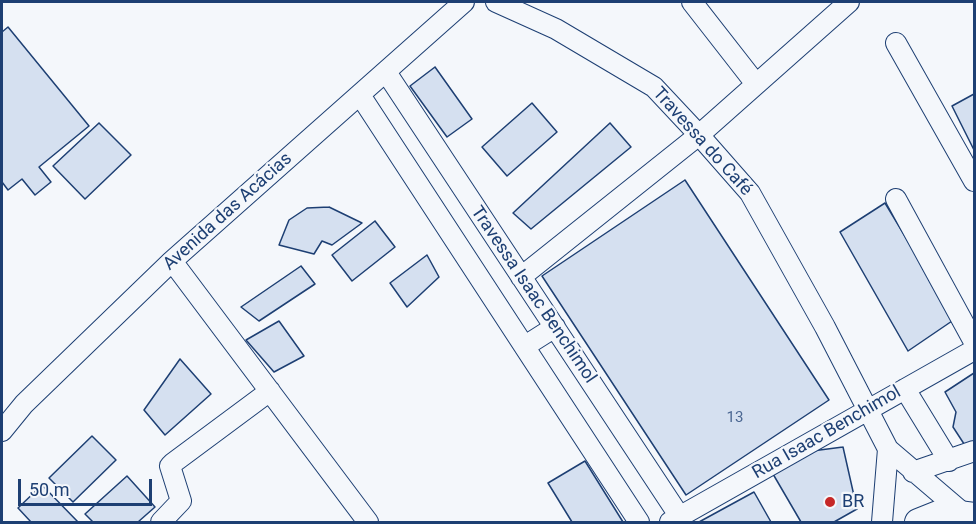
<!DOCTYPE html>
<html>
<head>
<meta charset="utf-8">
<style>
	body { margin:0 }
	#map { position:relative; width:976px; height:524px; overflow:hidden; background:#f4f7fb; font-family:Roboto,sans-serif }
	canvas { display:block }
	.frame { position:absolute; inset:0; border:3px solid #1d3f73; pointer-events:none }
	.scale { position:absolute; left:18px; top:479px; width:134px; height:27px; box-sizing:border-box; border:3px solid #1d3f73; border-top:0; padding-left:8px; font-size:18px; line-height:21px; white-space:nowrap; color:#1d3f73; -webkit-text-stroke:4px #f4f7fb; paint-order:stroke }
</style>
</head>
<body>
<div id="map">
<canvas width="976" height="524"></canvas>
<div class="frame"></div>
<div class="scale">50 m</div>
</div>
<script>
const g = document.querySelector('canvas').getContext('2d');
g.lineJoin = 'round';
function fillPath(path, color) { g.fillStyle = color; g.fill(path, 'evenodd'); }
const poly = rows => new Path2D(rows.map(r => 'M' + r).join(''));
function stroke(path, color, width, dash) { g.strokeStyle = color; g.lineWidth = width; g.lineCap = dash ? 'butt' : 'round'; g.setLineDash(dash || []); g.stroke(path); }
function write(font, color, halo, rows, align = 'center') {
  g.font = font + ' Roboto,sans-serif'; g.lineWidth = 4.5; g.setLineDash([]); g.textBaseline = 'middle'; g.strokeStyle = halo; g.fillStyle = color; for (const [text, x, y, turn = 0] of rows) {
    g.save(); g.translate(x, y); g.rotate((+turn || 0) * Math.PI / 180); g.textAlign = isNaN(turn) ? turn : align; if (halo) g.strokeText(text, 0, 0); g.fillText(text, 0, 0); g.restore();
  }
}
const building = poly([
	[8,27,89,126,39,167,51,182,35,195,22,179,8,190,2,182,2,32,8,27],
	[435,67,472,119,447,137,410,86,435,67],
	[974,94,974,150,952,106,974,94],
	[532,103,557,132,507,176,482,147,532,103],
	[99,123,131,155,85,199,53,166,99,123],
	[610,123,631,147,531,229,513,213,610,123],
	[685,180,829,400,686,495,542,276,685,180],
	[885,203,955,319,908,351,840,232,885,203],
	[329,207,362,223,332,245,322,241,314,254,279,245,289,220,307,208,329,207],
	[375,221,395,247,352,281,332,255,375,221],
	[427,255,439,277,407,307,390,283,427,255],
	[301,266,315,284,259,321,241,307,301,266],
	[279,321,304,356,274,372,246,340,279,321],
	[180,359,211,394,165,435,144,410,180,359],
	[974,373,974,446,968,450,953,427,956,412,945,392,974,373],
	[92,436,116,460,73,502,49,478,92,436],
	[843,447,857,509,834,522,801,522,773,474,812,451,843,447],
	[585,461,623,522,572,522,548,483,585,461],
	[127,476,155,507,138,522,93,522,85,514,127,476],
	[42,485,78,522,31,522,18,508,42,485],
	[754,492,771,522,699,522,754,492]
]);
fillPath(building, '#d5e0f0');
stroke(building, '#1d3f73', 1.5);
const minor = poly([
	[496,2,556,29,654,87,699,135,750,193,825,327,888,449,963,513],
	[692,2,756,84],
	[896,43,974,181],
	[386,72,680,517],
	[360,95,639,522],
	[896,199,974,342],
	[172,261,368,522],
	[521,277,699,135,849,2],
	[525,346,555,327],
	[905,389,949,461],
	[2,431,24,404,172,261,464,2],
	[913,472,974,451],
	[161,522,181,501,170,466,173,463,270,391],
	[670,522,974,350],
	[882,522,888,449]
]);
const major = poly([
	[918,522,943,512,974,516]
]);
stroke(minor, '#1d3f73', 22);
stroke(major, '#1d3f73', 28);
stroke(minor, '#f4f7fb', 20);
stroke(major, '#f4f7fb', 26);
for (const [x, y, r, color] of [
	[830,502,6,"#c62828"]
]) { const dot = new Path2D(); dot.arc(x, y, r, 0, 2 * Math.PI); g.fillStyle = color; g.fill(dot); stroke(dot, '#f4f7fb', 2); }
write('15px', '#4b6792', null, [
	["13",735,418]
]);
write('18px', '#1d3f73', '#f4f7fb', [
	["Travessa do Café",702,142,48],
	["Avenida das Acácias",228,212,-42],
	["Travessa Isaac Benchimol",533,295,56],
	["Rua Isaac Benchimol",827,433,-30]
]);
write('18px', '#1d3f73', '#f4f7fb', [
	["BR",842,502]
], 'left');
</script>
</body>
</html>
